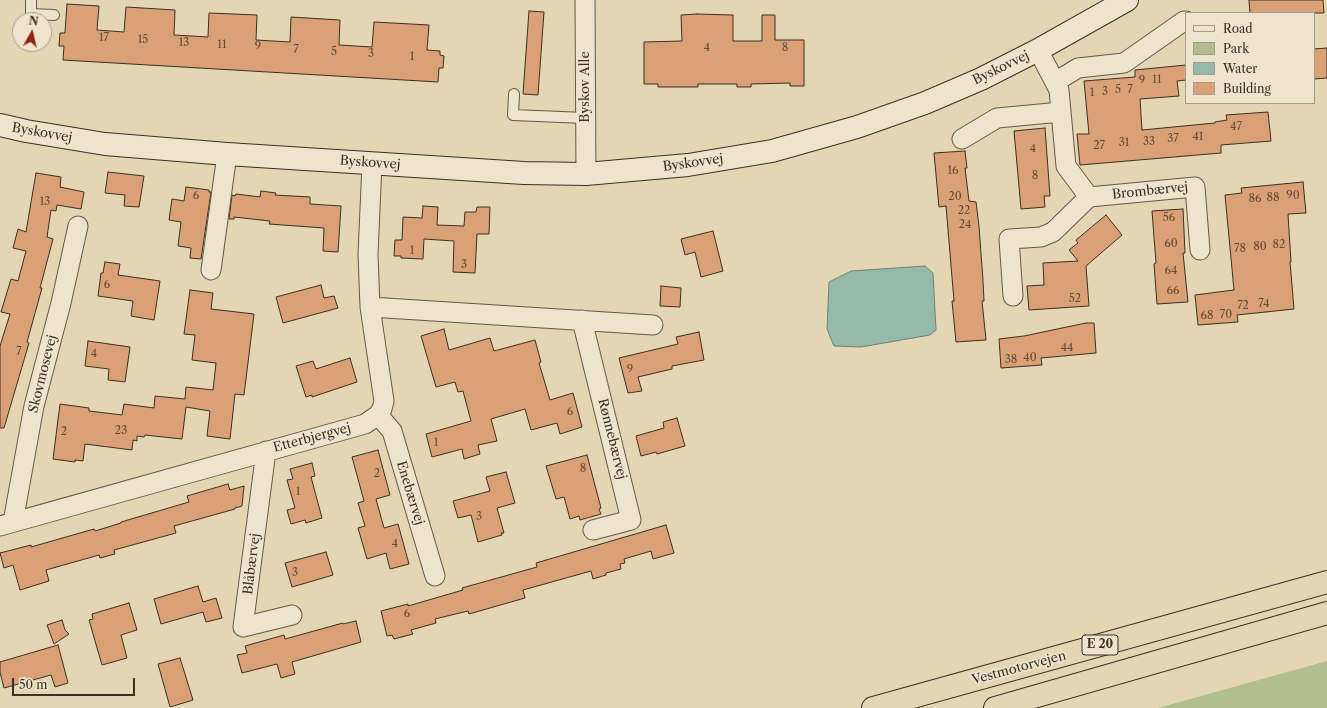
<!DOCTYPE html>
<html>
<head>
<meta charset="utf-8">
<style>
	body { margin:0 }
	#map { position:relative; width:1327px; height:708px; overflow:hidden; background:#e4d5b3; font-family:"Libre Caslon Text",serif }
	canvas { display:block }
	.legend { position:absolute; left:1185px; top:12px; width:130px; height:92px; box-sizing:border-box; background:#ede4ce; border:1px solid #a69c8a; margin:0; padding:5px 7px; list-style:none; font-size:12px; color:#3c2f25 }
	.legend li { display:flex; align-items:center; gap:8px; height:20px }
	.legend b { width:20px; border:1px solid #a69c8a }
	.north { position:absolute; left:12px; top:12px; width:40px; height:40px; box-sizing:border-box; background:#ede4ce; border:1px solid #a69c8a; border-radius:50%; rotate:8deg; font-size:11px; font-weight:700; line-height:16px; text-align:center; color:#3c2f25 }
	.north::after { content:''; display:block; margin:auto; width:14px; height:18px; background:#8f2418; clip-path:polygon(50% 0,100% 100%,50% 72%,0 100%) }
	.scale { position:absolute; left:12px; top:678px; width:123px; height:18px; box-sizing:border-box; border:2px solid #3c2f25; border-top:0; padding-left:5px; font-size:12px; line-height:14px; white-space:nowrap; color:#3c2f25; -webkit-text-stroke:3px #ede4ce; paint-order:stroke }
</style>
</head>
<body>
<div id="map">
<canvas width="1327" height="708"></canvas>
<ul class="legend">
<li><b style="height:5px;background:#ede4ce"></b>Road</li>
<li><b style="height:11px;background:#b2be8e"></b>Park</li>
<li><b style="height:11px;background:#95b9ab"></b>Water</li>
<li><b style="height:11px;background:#daa176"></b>Building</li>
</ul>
<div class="north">N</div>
<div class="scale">50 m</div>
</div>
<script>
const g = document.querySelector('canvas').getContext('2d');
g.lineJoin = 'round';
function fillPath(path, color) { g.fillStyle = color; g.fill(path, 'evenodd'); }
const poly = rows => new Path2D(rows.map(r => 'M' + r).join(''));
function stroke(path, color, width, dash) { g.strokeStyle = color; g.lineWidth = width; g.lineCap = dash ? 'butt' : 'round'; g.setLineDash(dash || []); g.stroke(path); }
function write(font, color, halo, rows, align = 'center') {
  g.font = font + ' "Libre Caslon Text",serif'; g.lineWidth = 3.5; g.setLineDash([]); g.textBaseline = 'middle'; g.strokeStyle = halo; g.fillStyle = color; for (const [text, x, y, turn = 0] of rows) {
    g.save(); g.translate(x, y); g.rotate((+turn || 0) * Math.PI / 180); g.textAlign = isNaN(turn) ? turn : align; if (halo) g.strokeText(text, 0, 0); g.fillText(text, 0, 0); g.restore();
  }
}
fillPath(poly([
	[1327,661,1327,708,1158,708]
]), '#b2be8e');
const water = poly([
	[925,266,933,273,936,330,930,335,861,347,834,346,827,329,829,282,851,271,925,266]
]);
fillPath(water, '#95b9ab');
stroke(water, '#718275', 1);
const building = poly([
	[1249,0,1323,0,1324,13,1250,13,1249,0],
	[67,4,99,6,97,30,124,32,126,7,175,10,174,35,208,37,209,13,257,15,256,40,290,42,291,17,340,20,339,45,372,47,374,22,429,25,427,50,440,51,440,55,444,56,443,68,439,68,438,82,63,60,64,46,59,46,60,33,65,33,67,4],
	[529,11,544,12,538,95,523,94,529,11],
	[697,14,733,15,733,41,762,41,762,15,775,15,775,40,804,40,804,86,790,86,790,83,751,84,751,87,737,87,737,84,698,84,698,87,658,87,658,84,644,84,644,42,682,41,681,15,697,14],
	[1327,48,1327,78,1314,79,1314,49,1327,48],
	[1186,65,1186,80,1177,81,1179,96,1140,99,1142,130,1215,123,1215,122,1227,120,1226,115,1268,112,1271,141,1221,145,1221,153,1080,165,1077,134,1089,134,1084,81,1135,77,1135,70,1186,65],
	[1045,128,1050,196,1044,196,1045,207,1021,209,1014,131,1045,128],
	[965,151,967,168,965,168,969,201,976,202,979,226,983,281,984,301,982,301,986,340,956,342,952,301,954,301,946,206,939,207,934,153,965,151],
	[108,172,144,176,139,207,124,206,125,195,105,193,108,172],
	[36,173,61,177,60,187,84,192,81,209,57,205,56,211,51,210,47,237,53,239,40,288,42,288,27,342,29,343,4,428,0,428,0,346,10,314,1,312,11,279,18,281,26,251,13,248,18,229,26,232,36,173],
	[1303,182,1306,213,1288,214,1291,262,1290,262,1294,309,1237,315,1238,322,1198,325,1195,295,1234,290,1225,195,1242,193,1241,188,1303,182],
	[186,187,209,190,209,192,211,192,201,259,190,258,191,248,178,246,181,222,169,220,172,199,184,201,186,187],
	[261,191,276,193,275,195,310,197,310,204,341,206,338,252,323,251,324,228,269,224,270,221,234,217,234,219,229,219,232,195,235,196,236,194,260,197,261,191],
	[423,206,438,207,437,225,464,226,465,212,476,212,477,207,490,207,489,234,477,234,475,273,453,272,454,241,424,239,423,259,401,258,401,256,394,256,395,240,402,240,403,217,422,218,423,206],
	[1183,209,1185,253,1183,253,1188,302,1157,304,1154,264,1156,263,1152,211,1183,209],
	[1106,215,1122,235,1086,266,1089,306,1029,310,1027,286,1044,285,1043,263,1078,261,1069,250,1078,243,1076,240,1106,215],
	[713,231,723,271,701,277,695,252,685,255,681,239,713,231],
	[105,262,120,264,118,275,160,281,154,320,131,316,133,301,98,296,101,273,103,273,105,262],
	[321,285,324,298,334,296,338,308,283,323,276,297,321,285],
	[661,286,681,288,680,307,660,306,661,286],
	[190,290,213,293,211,309,254,314,244,395,235,394,230,439,207,436,210,411,186,407,182,439,145,435,144,437,137,436,137,441,133,440,132,450,85,444,83,461,75,460,75,462,53,459,60,404,89,408,89,411,122,415,124,404,154,408,155,396,185,399,186,387,213,390,216,363,192,360,195,335,184,334,190,290],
	[1086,323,1094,323,1096,353,1041,358,1042,365,1001,368,999,339,1024,336,1086,323],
	[444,329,449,350,490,338,494,351,535,340,541,362,539,363,550,400,573,393,582,427,560,434,557,423,531,430,525,409,491,419,497,441,478,445,480,454,464,459,462,449,432,457,426,434,471,421,463,391,458,392,455,382,436,387,421,336,444,329],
	[699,332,704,360,672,366,672,369,638,377,642,391,628,393,619,358,678,344,676,337,699,332],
	[88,341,130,347,125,382,108,380,109,369,85,366,88,341],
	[350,358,357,382,312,397,312,395,306,397,296,366,313,361,316,369,350,358],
	[677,418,685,446,657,454,656,452,641,456,636,436,664,428,663,422,677,418],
	[378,450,390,495,376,499,384,528,398,524,409,564,390,569,386,553,367,559,358,528,365,526,358,503,364,501,352,457,378,450],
	[587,455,601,508,599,509,601,514,580,520,579,516,570,519,564,497,556,499,546,466,587,455],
	[312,463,315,476,311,477,322,518,306,523,305,520,291,524,287,510,295,508,287,480,293,479,290,469,312,463],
	[506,472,515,503,497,508,504,533,501,533,502,535,478,542,471,515,458,518,453,501,490,491,486,477,506,472],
	[228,484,230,490,244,486,242,506,235,508,235,509,174,526,176,533,114,550,115,554,100,558,99,555,46,570,49,581,20,590,13,565,4,568,0,553,31,545,31,547,94,529,95,531,121,523,121,522,189,502,187,496,228,484],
	[666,525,674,553,653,559,651,551,624,559,625,563,620,564,621,569,606,573,606,575,593,579,591,571,523,590,525,598,469,614,468,611,435,619,436,623,411,630,413,634,394,639,392,635,387,636,381,611,408,604,408,606,463,590,462,588,537,567,536,563,666,525],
	[326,552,333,575,292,587,285,563,326,552],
	[198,586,203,602,216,598,222,618,206,622,203,612,161,624,154,599,198,586],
	[129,603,137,630,121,635,127,658,102,665,89,620,93,619,92,614,129,603],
	[62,620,65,630,69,634,54,644,47,625,62,620],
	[356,621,361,642,292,662,295,674,281,678,277,664,242,673,237,655,247,653,245,646,284,635,285,639,343,623,343,624,356,621],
	[58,645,68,683,55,687,51,675,4,688,0,672,0,662,58,645],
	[180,658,193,700,170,707,158,664,180,658]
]);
fillPath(building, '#daa176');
stroke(building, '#3c2f25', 1);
const service = poly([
	[31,0,31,14,54,15],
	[514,94,513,115,585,118]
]);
const minor = poly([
	[585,0,586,174],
	[1038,50,1059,90,1066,166,1089,197],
	[1055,82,1078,68,1124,63,1184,21,1186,21],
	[962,139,997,118,1061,112],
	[211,270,227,154],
	[1013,296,1009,239,1041,237,1053,232,1089,197,1195,187,1200,250],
	[370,307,653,325],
	[582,320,631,520,593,530],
	[378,415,392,431,435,576],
	[266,451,243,627,292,615],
	[13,522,34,406,61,303,78,226],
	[0,526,365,424,378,415,382,409,384,401,370,307,368,254,372,164]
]);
const secondary = poly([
	[0,125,26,131,105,144,227,154,524,173,586,174,688,165,772,151,857,127,925,103,981,79,1038,50,1127,0]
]);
const motorway = poly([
	[873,708,1327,582],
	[995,708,1327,613]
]);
stroke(service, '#665848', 12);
stroke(minor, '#665848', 21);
stroke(secondary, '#3c2f25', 24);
stroke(motorway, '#3c2f25', 24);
stroke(service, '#ede4ce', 10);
stroke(minor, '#ede4ce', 19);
stroke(secondary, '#ede4ce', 22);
stroke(motorway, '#e4d5b3', 22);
write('11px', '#644c39', null, [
	["17",104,38],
	["15",143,40],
	["13",184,43],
	["11",222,45],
	["9",258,47],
	["4",707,48],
	["8",785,48],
	["7",296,50],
	["5",334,52],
	["3",371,54],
	["1",412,57],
	["11",1157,80],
	["9",1142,81],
	["5",1118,90],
	["7",1130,90],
	["3",1105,92],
	["1",1092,93],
	["47",1236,127],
	["41",1198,137],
	["37",1173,139],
	["33",1149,142],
	["31",1124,143],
	["27",1099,146],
	["4",1033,149],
	["16",953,171],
	["8",1035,176],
	["6",196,196],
	["90",1293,196],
	["20",955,197],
	["88",1273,198],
	["86",1255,199],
	["13",45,202],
	["22",964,211],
	["56",1169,218],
	["24",965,225],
	["60",1171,244],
	["82",1279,245],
	["80",1260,247],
	["78",1240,249],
	["1",412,251],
	["3",464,265],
	["64",1171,271],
	["6",107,285],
	["66",1173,291],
	["52",1075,299],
	["74",1264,304],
	["72",1243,306],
	["70",1226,315],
	["68",1207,316],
	["44",1067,348],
	["7",19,352],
	["4",94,354],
	["40",1030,358],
	["38",1011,360],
	["9",630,370],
	["6",570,412],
	["23",121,431],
	["2",64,432],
	["1",436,443],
	["8",583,469],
	["2",377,474],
	["1",298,492],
	["3",479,517],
	["4",395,544],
	["3",295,573],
	["6",407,614]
]);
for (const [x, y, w] of [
	[1100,645,36]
]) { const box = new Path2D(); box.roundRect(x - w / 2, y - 10, w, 20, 3); g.fillStyle = '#ede4ce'; g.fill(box); stroke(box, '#3c2f25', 1); }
write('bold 12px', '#3c2f25', null, [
	["E 20",1100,645]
]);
write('13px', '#3c2f25', '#ede4ce', [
	["Byskovvej",1001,68,-26],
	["Byskov Alle",585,87,-90],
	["Byskovvej",42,133,10],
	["Byskovvej",370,163,4],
	["Byskovvej",693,163,-8],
	["Brombærvej",1150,191,-6],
	["Skovmosevej",43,374,-76],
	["Etterbjergvej",312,438,-15],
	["Rønnebærvej",612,439,76],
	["Enebærvej",410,493,73],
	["Blåbærvej",252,564,-83],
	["Vestmotorvejen",1019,668,-15]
]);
</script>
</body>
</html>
